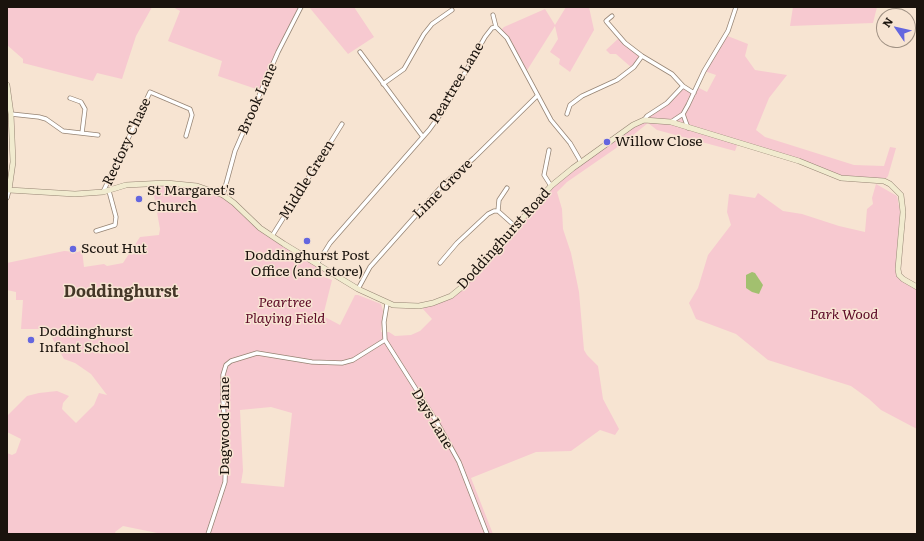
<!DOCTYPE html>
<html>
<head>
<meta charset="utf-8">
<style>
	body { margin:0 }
	#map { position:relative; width:924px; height:541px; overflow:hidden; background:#f7e4d2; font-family:Literata,serif }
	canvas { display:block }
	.frame { position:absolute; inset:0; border:8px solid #1a130d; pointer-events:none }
	.north { position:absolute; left:876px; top:8px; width:40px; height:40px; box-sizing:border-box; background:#f7e4d2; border:1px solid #9f9083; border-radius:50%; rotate:304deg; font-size:11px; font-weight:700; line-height:16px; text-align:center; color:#1a130d }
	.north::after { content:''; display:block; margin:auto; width:14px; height:18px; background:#6466df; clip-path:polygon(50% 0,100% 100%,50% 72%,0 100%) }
</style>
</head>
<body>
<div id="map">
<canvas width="924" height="541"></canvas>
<div class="frame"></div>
<div class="north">N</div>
</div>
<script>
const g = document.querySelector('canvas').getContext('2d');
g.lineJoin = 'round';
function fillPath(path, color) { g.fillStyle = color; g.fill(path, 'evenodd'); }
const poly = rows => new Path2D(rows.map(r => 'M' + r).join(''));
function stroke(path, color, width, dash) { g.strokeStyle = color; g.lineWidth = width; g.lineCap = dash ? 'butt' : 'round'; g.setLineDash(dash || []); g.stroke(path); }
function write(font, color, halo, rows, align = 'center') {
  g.font = font + ' Literata,serif'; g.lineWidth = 3; g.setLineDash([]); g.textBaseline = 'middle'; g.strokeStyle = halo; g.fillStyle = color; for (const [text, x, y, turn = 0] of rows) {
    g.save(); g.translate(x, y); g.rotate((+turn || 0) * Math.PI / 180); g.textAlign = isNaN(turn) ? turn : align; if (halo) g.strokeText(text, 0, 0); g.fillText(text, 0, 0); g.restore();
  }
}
fillPath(poly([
	[7,7,152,7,136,36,122,79,97,73,93,81,23,63,23,59,7,45],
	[173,7,301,7,278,52,262,91,218,76,222,61,168,41,180,11],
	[309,7,354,7,374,37,348,54],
	[566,7,589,7,594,30,570,72,559,64,560,59,550,52,558,39,555,26,526,72,501,30,504,27,545,9,555,25],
	[793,7,877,7,873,23,790,26],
	[725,35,748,44,745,56,755,70,787,75,769,98,756,130,765,137,854,165,884,166,890,147,896,148,888,176,884,181,841,178,799,161,738,143,735,151,657,130,648,123,622,144,567,182,557,192,562,209,563,229,571,253,579,292,584,350,587,355,598,366,603,399,619,429,615,435,600,430,571,451,536,452,471,478,493,534,162,534,123,526,115,532,116,534,7,534,7,453,12,455,16,453,21,439,7,432,7,416,27,396,39,393,57,391,69,396,63,403,62,409,76,423,94,405,99,393,107,395,91,374,75,363,64,359,51,336,42,329,21,329,23,300,16,300,16,292,7,290,7,263,64,251,78,252,82,250,84,267,104,264,107,266,123,263,140,237,159,235,160,229,152,184,197,186,223,195,265,235,323,271,322,276,332,280,323,316,340,325,355,295,358,295,381,304,383,311,381,332,389,332,395,336,411,335,420,331,432,319,423,309,423,305,451,296,551,186,667,103,683,86,694,92,697,87,707,92,716,75,704,71],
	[271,407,292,413,284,487,241,483,243,471,240,410],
	[620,37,642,56,632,68,616,54,610,54,606,50],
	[876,184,897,196,900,212,896,258,898,260,898,278,917,289,917,429,881,410,869,399,851,386,768,360,736,334,696,319,689,303,698,288,708,255,731,225,727,212,729,194,755,198,758,193,783,211,802,214,839,226,865,232,867,209,873,204,872,198]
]), '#f7c9d0');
fillPath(poly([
	[752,272,755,273,763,285,759,294,752,292,746,288,746,275]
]), '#a2c06f');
stroke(poly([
	[7,8,9,7]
]), '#a2c06f', 1);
const street = poly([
	[493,15,496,27],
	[612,16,606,21,625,43,642,56,672,74,683,86,694,93],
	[360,52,423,137],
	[383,84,404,69,424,34,432,24,452,10],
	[70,98,81,102,85,109,82,133],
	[11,114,39,117,46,119,63,131,98,135],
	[567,114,570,105,582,96,617,80,634,67,642,56],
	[683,114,688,128],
	[644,120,647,116,667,103,683,86],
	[671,122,683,114,688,105,704,71,728,31,736,7],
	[549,150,544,175,551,186],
	[103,192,150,92,190,109,192,115,186,136],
	[223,195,235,151,278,52,301,7],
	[7,198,9,190],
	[498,211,499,200,507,188],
	[96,231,115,225,116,217,109,191],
	[272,236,342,124],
	[440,263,457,243,488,214,494,211,498,211,516,227],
	[317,264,330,243,429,130,445,108,485,37,492,28,496,27,507,38,551,120,570,143,581,162],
	[358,289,370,267,442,186,474,158,537,96],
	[387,304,384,322,385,340,438,424,459,462,487,534],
	[208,534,225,482,226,443,223,400,223,375,226,365,231,361,257,353,312,362,342,363,353,360,385,340]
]);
const secondary = poly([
	[7,85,11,114,13,162,9,190,75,194,103,192,126,185,166,183,197,186,223,195,234,203,260,228,284,244,358,289,393,305,419,306,433,303,451,296,462,287,551,186,573,168,633,125,644,120,671,122,799,161,841,178,884,181,890,184,901,195,903,212,898,269,899,275,903,279,917,287]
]);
stroke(street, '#968474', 5);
stroke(secondary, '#968474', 6);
stroke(street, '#fff', 3.5);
stroke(secondary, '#f1ebcf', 5);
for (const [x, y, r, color] of [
	[607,142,4,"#6466df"],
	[139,199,4,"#6466df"],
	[307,241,4,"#6466df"],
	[73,249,4,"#6466df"],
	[31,340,4,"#6466df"]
]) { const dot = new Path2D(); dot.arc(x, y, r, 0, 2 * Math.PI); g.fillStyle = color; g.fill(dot); stroke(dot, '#f7e4d2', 1.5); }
write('14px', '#1a130d', '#f7e4d2', [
	["Peartree Lane",457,83,-59],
	["Brook Lane",258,99,-66],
	["Rectory Chase",127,142,-65],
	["Middle Green",307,180,-58],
	["Lime Grove",443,189,-45],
	["Doddinghurst Road",504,239,-48],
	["Days Lane",432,419,59],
	["Dagwood Lane",225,426,-90]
]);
write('14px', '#1a130d', '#f7e4d2', [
	["Willow Close",615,142],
	["St Margaret's",147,191],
	["Church",147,207],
	["Scout Hut",81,249],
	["Doddinghurst Post",307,256,"center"],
	["Office (and store)",307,272,"center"],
	["Doddinghurst",39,332],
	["Infant School",39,348]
], 'left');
write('italic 14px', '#5c0926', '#f7e4d2', [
	["Peartree",285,303],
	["Playing Field",285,319],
	["Park Wood",844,315]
]);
write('bold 16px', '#453728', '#f7e4d2', [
	["Doddinghurst",121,292]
]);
</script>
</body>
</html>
